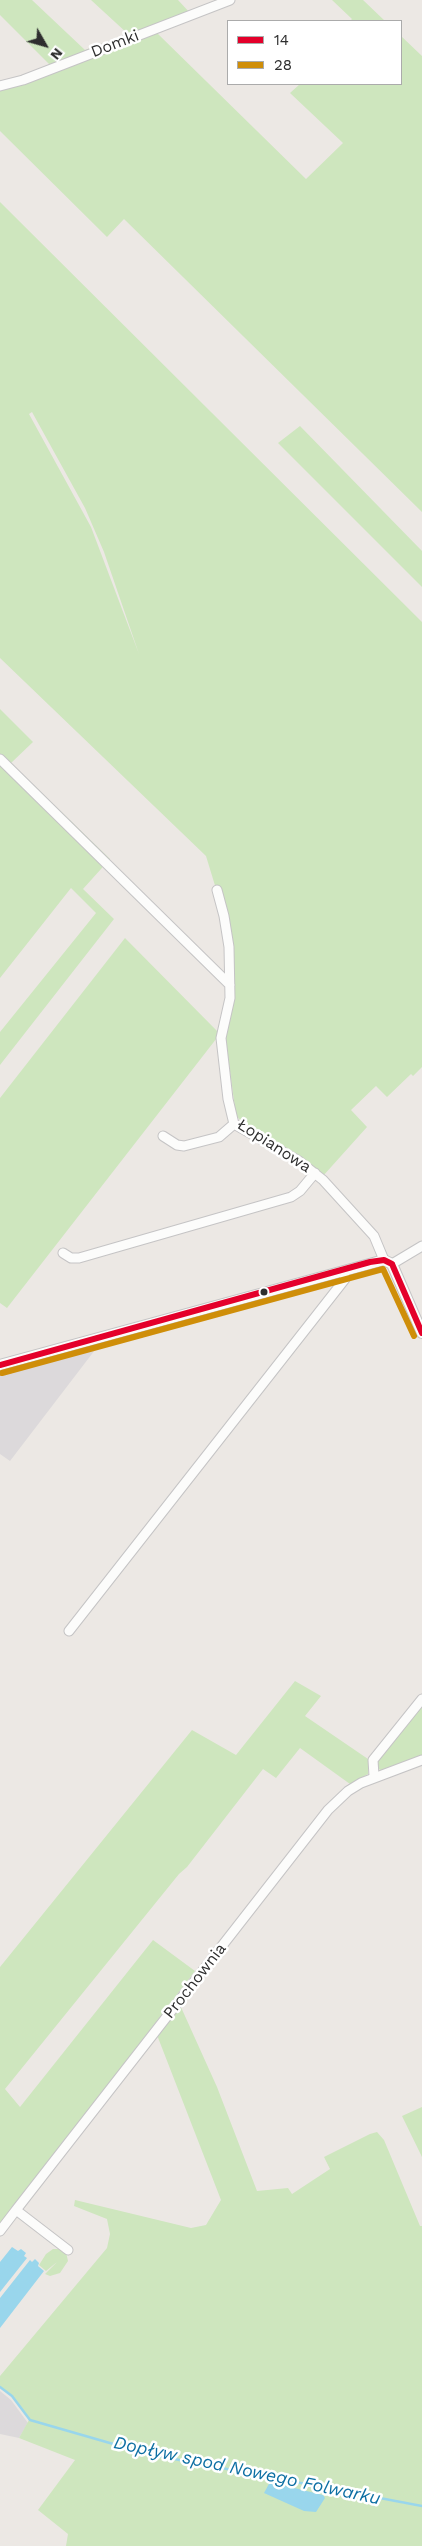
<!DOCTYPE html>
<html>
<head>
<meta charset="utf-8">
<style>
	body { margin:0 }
	#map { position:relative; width:422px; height:2546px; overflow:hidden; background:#ece8e4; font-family:"Work Sans",sans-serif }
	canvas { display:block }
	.legend { position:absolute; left:227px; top:20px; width:175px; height:65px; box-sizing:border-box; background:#fff; border:1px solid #ababab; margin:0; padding:6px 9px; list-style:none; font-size:15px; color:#2e2e2e }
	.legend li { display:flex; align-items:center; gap:10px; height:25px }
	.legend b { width:25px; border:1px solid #ababab }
	.north { position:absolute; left:20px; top:20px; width:50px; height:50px; -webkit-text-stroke:4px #fff; paint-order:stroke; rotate:128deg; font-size:14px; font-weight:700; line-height:20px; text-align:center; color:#2e2e2e }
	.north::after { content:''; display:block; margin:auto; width:18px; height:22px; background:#2e2e2e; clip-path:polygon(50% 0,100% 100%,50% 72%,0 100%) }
</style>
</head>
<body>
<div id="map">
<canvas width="422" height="2546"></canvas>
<ul class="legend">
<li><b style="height:6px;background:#e4002b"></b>14</li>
<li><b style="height:6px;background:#cf8e09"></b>28</li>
</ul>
<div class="north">N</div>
</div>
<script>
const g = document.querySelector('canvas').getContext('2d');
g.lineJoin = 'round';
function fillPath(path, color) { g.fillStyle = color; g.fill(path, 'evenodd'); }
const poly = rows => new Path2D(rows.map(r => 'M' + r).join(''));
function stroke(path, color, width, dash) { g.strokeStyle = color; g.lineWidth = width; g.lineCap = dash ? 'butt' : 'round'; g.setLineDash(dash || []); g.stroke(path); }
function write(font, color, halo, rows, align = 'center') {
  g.font = font + ' "Work Sans",sans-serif'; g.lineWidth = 5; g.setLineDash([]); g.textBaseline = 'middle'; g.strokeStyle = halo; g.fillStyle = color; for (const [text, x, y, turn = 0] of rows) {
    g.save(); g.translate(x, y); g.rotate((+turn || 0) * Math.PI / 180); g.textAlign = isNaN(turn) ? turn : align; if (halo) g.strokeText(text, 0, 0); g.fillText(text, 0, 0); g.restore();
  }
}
fillPath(poly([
	[98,1346,10,1461,0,1454,0,1374],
	[0,2391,11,2400,28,2423,19,2438,0,2434]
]), '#dcd9db');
fillPath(poly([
	[0,0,32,0,85,50,128,34,91,0,178,0,191,14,181,19,185,22,157,33,306,179,343,143,290,93,300,84,401,84,401,36,422,56,422,512,124,219,107,237,0,131,0,86,53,68,0,15],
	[332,0,363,0,385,21,350,21,352,19],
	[0,202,422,622,422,1067,413,1076,411,1074,387,1097,376,1086,351,1110,367,1127,323,1176,302,1157,240,1120,236,1115,225,1035,234,1002,231,938,206,856,0,658],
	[32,412,85,508,104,552,139,654,91,527,29,414],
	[300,426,422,551,422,587,278,443],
	[0,709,33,742,11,763,110,859,83,889,114,919,0,1065,0,1032,96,913,71,888,0,978],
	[125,938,220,1034,7,1308,0,1303,0,1098],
	[295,1681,321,1696,305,1716,368,1759,368,1774,350,1784,300,1748,276,1778,263,1769,187,1867,179,1874,5,2089,20,2107,153,1940,195,1971,0,2226,0,1967,192,1730,236,1755],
	[422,1703,422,1755,381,1770,376,1768,377,1759],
	[180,2005,217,2087,257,2191,288,2188,292,2194,330,2169,324,2157,370,2134,377,2132,384,2140,420,2226,422,2226,422,2546,66,2546,68,2534,38,2510,75,2460,19,2438,29,2420,12,2396,0,2387,0,2376,107,2248,110,2234,107,2219,74,2206,75,2200,191,2228,206,2225,221,2200,157,2035],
	[422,2107,422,2157,402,2116],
	[53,2249,59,2249,66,2252,68,2261,60,2273,50,2276,45,2274,57,2262,46,2271,39,2265,46,2254]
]), '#cee6be');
fillPath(poly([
	[12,2247,18,2251,21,2249,26,2253,24,2256,27,2258,0,2292,0,2262],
	[35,2259,39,2263,38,2266,44,2271,0,2328,0,2298,30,2260,32,2262],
	[270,2482,323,2495,325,2498,316,2512,304,2511,264,2493]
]), '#99d6ec');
stroke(poly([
	[0,2387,12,2396,30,2420,148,2454,422,2506]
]), '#99d6ec', 2.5);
const minor = poly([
	[0,86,23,80,230,0],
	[0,759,230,985],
	[217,890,224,916,229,947,230,998,221,1038,228,1099,234,1124,299,1161,323,1180,374,1236,384,1260],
	[163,1136,177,1145,184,1146,219,1137,234,1124],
	[63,1253,71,1258,79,1258,291,1197,300,1191,315,1173],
	[392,1264,422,1246],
	[69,1631,345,1279,344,1271],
	[374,1776,373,1760,422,1699],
	[16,2210,328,1810,348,1791,361,1783,422,1760],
	[0,2231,16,2210,68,2250]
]);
const tertiary = poly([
	[0,1365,384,1260,392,1264,422,1333]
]);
stroke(minor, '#c5c4c5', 11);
stroke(tertiary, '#c5c4c5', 12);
stroke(minor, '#fcfcfb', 9);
stroke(tertiary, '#fcfcfb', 10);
stroke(poly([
	[392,1264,422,1333],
	[0,1365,370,1262,384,1260,392,1264]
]), '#e4002b', 6);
stroke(poly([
	[2,1373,383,1269,414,1336]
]), '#cf8e09', 6);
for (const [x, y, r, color] of [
	[264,1292,4.5,"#2e2e2e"]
]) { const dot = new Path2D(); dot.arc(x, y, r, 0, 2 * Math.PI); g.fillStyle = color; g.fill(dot); stroke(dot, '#fff', 2); }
write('16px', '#2e2e2e', '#fff', [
	["Domki",115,44,-21],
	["Łopianowa",274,1146,33],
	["Prochownia",195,1981,-52]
]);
write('italic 18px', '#0d6fa3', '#fff', [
	["Dopływ spod Nowego Folwarku",247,2471,12]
]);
</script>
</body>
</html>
